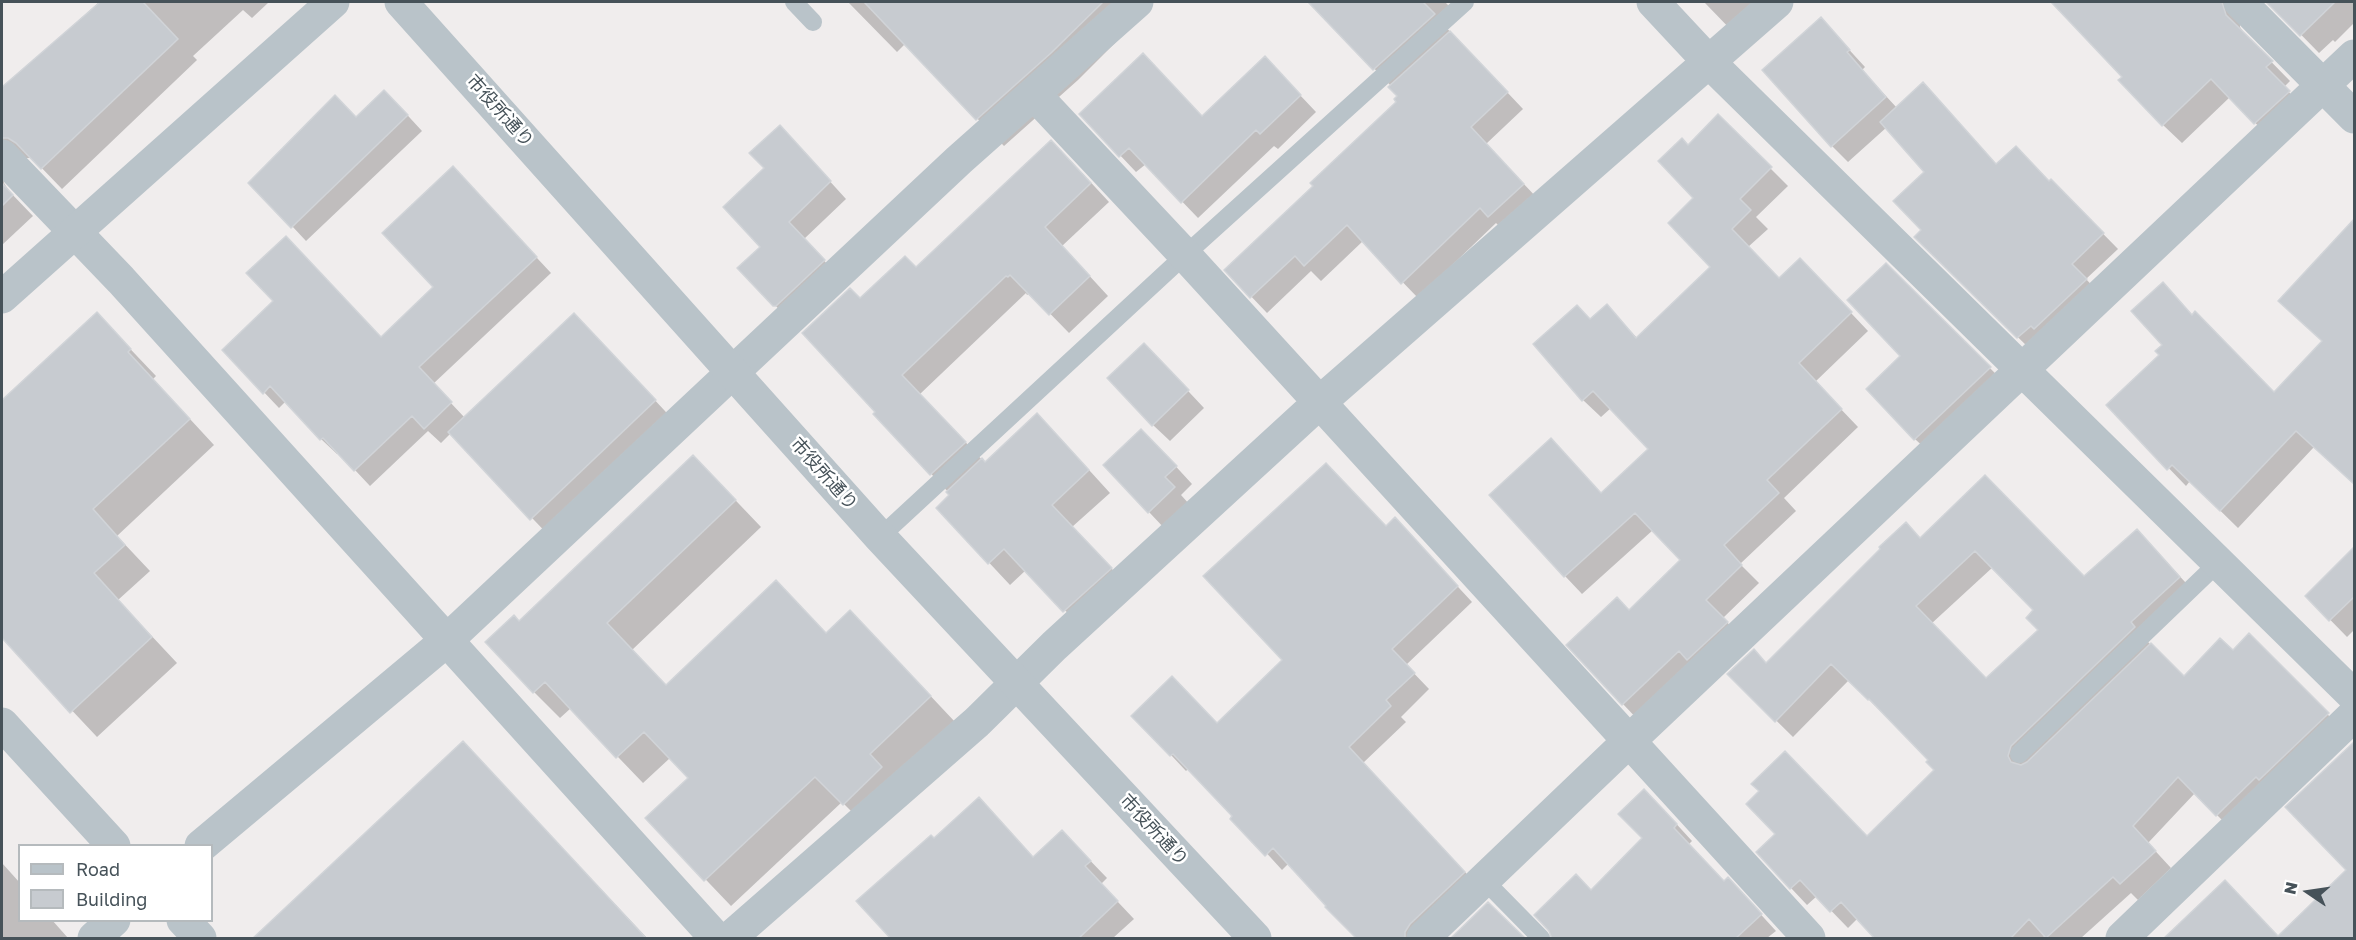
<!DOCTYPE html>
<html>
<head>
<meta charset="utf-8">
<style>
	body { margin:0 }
	#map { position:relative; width:2356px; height:940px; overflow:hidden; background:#f0eded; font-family:"Golos Text",sans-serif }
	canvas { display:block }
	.frame { position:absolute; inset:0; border:3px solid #465259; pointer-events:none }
	.legend { position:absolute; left:18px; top:844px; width:195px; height:78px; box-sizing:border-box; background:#fff; border:2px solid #b5babd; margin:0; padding:8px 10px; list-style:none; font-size:18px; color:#465259 }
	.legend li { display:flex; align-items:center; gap:12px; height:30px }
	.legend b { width:30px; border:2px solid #b5babd }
	.north { position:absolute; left:2278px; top:862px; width:60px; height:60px; -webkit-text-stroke:4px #fff; paint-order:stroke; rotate:283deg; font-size:16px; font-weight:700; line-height:24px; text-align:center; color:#465259 }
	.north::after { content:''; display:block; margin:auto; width:21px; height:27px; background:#465259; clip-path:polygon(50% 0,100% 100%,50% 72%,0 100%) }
</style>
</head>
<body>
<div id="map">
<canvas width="2356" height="940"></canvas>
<div class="frame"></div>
<ul class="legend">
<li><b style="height:8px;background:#b9c3c9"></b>Road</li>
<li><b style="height:16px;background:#c7cbd0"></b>Building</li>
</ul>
<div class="north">N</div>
</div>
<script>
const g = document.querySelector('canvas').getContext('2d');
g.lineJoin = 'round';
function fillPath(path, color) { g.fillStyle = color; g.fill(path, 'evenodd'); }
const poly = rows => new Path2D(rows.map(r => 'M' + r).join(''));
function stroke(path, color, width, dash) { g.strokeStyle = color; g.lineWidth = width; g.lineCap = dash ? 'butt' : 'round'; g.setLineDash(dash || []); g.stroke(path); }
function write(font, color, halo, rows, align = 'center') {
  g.font = font + ' "Golos Text","Noto Sans JP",sans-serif'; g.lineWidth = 5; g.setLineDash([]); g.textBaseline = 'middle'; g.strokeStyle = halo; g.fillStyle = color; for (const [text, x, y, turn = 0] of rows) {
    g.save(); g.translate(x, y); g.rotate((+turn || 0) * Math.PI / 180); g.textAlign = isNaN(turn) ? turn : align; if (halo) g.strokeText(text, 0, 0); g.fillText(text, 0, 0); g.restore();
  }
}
fillPath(poly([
	[99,2,269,2,252,18,243,10,193,56,197,60,62,189,36,162,30,158,19,158,4,172,4,183,9,191,33,216,2,245,2,90],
	[848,2,1112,2,1133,25,1078,80,1004,146,905,44,897,52],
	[1310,2,1445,2,1452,9,1440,21,1523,109,1486,144,1539,200,1505,232,1496,223,1418,298,1363,241,1321,281,1311,271,1267,313,1226,270,1315,186,1398,102,1399,96,1391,86],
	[1704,2,1773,2,1736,35],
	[2053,2,2354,2,2354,23,2335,42,2333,40,2319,53,2273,6,2266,2,2255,2,2240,17,2240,27,2245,35,2290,81,2284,87,2307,111,2274,142,2230,97,2182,143,2163,125,2124,77],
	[1821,19,1865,67,1862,70,1897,108,1938,99,1997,165,2049,183,2066,196,2118,249,2086,279,2100,294,2033,352,1916,237,1923,230,1926,172,1887,127,1848,162,1832,146],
	[1281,75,1316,112,1278,149,1274,146,1198,218,1146,164,1136,172,1081,114,1203,118],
	[399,106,422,131,306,241,292,226,356,119],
	[1718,116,1788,186,1756,217,1768,229,1748,247,1780,280,1818,278,1868,331,1815,382,1858,427,1784,498,1796,511,1740,564,1759,583,1723,618,1744,640,1640,722,1623,704,1629,611,1682,560,1653,530,1582,594,1565,576,1602,494,1651,449,1611,408,1601,417,1583,400,1590,320,1607,306,1638,339,1712,267,1695,198,1688,147],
	[796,144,846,199,804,239,840,278,791,322,774,304,762,247,766,168],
	[1070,160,1109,202,1062,246,1108,296,1069,333,1030,293,1027,295,1026,293,920,394,986,464,1059,437,1110,493,1072,527,1132,590,1086,632,1026,570,1010,585,938,508,951,495,875,414,877,412,861,300,916,269],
	[468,184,551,273,433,384,465,418,598,339,678,425,555,542,451,433,441,443,428,431,370,486,339,453,337,454,321,439,286,401,279,408,224,350,382,339,435,287],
	[2354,220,2314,447,2238,528,2190,481,2186,486,2108,405,2162,355,2193,316,2275,394,2323,342],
	[1886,265,2006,384,1932,455,1915,439],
	[97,314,156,376,153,379,214,445,117,536,150,571,118,600,177,663,97,737,2,636,2,401],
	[1160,361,1204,408,1170,441,1153,425],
	[1158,447,1192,484,1181,495,1190,505,1165,529,1149,512],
	[1985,477,2084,578,2153,547,2196,594,2146,640,2184,678,2233,652,2249,635,2338,725,2234,832,2195,793,2148,843,2171,868,2138,900,2131,893,2081,938,2049,938,2046,935,2042,938,1888,938,1859,917,1848,928,1817,896,1807,905,1791,888,1777,834,1867,838,1936,771,1930,760,1849,680,1793,737,1729,674,1767,664,1921,540],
	[1993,567,2036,610,2040,630,1986,680,1931,624],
	[719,483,761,527,632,650,667,686,776,582,827,634,876,638,956,723,870,830,842,802,731,906,647,818,690,778,670,758,643,783,571,708,560,718,534,692,519,623],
	[1386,528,1410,535,1472,602,1406,665,1429,689,1401,717,1406,722,1363,763,1480,888,1427,938,1359,938,1289,863,1282,870,1189,768,1186,771,1171,755,1217,724,1284,660],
	[2354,549,2354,630,2347,637,2307,596],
	[463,743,647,938,255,938],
	[1660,806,1692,841,1689,844,1724,883,1743,895,1776,931,1767,938,1553,938,1592,892,1644,838],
	[996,816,1034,858,1079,849,1107,878,1101,884,1134,919,1113,938,1073,938,934,840],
	[2,863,20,883,20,920,52,920,68,938,2,938]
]), '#0003');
const building = poly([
	[100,2,143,2,178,39,41,169,16,143,8,138,2,138,2,87,100,2],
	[864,2,1103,2,1051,53,976,120,864,2],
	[1308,2,1423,2,1435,14,1373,70,1308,2],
	[2051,2,2222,2,2226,15,2273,61,2266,67,2290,91,2254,124,2211,79,2162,126,2118,80,2122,77,2051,2],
	[2266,2,2335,2,2300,36,2266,2],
	[1821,17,1850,50,1847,52,1886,97,1831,147,1762,70,1821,17],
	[1450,31,1508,92,1471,127,1524,184,1488,217,1480,208,1401,284,1347,225,1304,266,1295,256,1250,298,1224,270,1313,186,1310,183,1396,102,1394,99,1397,96,1388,87,1450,31],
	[1143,53,1202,116,1265,56,1301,95,1260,134,1256,130,1181,203,1129,148,1119,157,1079,114,1143,53],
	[1923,82,1996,164,2016,146,2049,181,2051,179,2104,233,2072,264,2087,279,2034,329,2031,326,2017,338,1914,237,1921,230,1893,201,1924,172,1880,122,1923,82],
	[384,90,408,115,291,228,248,183,335,95,356,117,384,90],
	[1718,114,1772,167,1740,199,1751,210,1732,229,1779,278,1800,258,1852,312,1799,363,1842,409,1767,480,1779,493,1724,545,1742,565,1706,600,1728,622,1687,660,1679,651,1622,705,1566,645,1617,597,1629,610,1680,560,1635,513,1564,577,1489,495,1551,438,1601,493,1648,449,1593,391,1582,401,1533,344,1577,305,1590,319,1607,304,1636,338,1710,267,1668,223,1693,198,1658,161,1682,138,1688,145,1718,114],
	[780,125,831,181,789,222,825,260,776,306,773,306,737,268,760,247,723,207,764,168,749,153,780,125],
	[1051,140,1091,183,1045,227,1090,276,1049,315,1010,275,1008,277,1006,276,902,375,966,442,930,475,873,414,875,412,802,333,850,288,860,298,905,256,916,267,1051,140],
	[453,166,537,257,419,367,452,402,424,429,412,416,354,471,323,438,320,440,270,386,263,394,222,350,273,301,246,273,286,236,381,337,433,287,382,233,453,166],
	[2,183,13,195,2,206,2,183],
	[2355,218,2355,485,2296,431,2220,511,2172,465,2167,470,2106,405,2159,355,2155,351,2162,345,2131,311,2163,282,2192,315,2195,311,2274,392,2322,341,2278,301,2355,218],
	[1886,263,1991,367,1914,440,1866,389,1900,356,1847,300,1886,263],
	[97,312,131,349,128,352,190,419,93,509,125,545,94,573,152,637,70,713,2,638,2,400,97,312],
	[574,313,656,400,530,520,448,432,574,313],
	[1144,343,1189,390,1152,426,1107,378,1144,343],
	[1037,413,1089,470,1052,505,1112,568,1063,612,1004,549,988,564,936,508,949,495,946,492,982,458,985,462,1037,413],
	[1141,429,1177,466,1165,477,1175,487,1148,513,1103,465,1141,429],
	[693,455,736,500,607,623,666,685,776,580,826,633,850,610,931,696,870,754,882,767,843,805,815,777,704,881,645,818,688,778,644,732,616,758,545,682,533,693,485,642,514,615,519,621,693,455],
	[1326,463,1386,526,1395,517,1458,586,1392,649,1415,673,1386,700,1391,706,1349,747,1465,872,1410,924,1405,932,1405,939,1357,939,1325,907,1326,906,1273,848,1265,856,1230,819,1232,816,1173,754,1170,756,1131,716,1172,676,1217,723,1282,660,1203,576,1326,463],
	[1985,475,2084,576,2137,529,2180,577,2131,622,2135,627,2011,746,2008,756,2011,762,2021,765,2027,762,2151,643,2184,676,2220,638,2233,650,2249,633,2329,713,2259,780,2256,777,2216,816,2178,777,2133,826,2156,851,2120,884,2113,877,2046,938,2029,919,2010,939,1875,939,1841,902,1830,912,1800,880,1790,889,1756,852,1775,834,1746,804,1759,791,1751,784,1785,751,1867,836,1934,770,1926,762,1928,760,1869,699,1868,700,1831,664,1775,722,1727,674,1754,649,1766,663,1880,549,1879,547,1906,522,1920,538,1985,475],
	[1975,551,2033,610,2026,618,2038,630,1986,678,1916,606,1975,551],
	[2355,546,2355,596,2329,621,2305,596,2355,546],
	[463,741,647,939,252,939,463,741],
	[2355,741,2355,939,2163,939,2225,880,2278,936,2346,870,2285,807,2355,741],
	[1644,789,1677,824,1674,828,1724,881,1728,877,1762,914,1735,939,1552,939,1549,931,1534,915,1576,874,1591,890,1642,838,1618,814,1644,789],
	[979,797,1033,857,1062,830,1091,861,1085,866,1118,901,1078,939,891,939,856,901,931,835,934,838,979,797],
	[1488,902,1526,939,1450,939,1488,902]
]);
fillPath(building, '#c7cbd0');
stroke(building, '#d1d4d8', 1.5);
stroke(poly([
	[794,2,813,22],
	[880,537,1185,255,1465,2],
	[2019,754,2218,563],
	[1484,880,1541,938]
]), '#b9c3c9', 18);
stroke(poly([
	[1653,2,1709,62,2354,696],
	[2240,2,2354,117],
	[1034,94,1185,255,1809,938],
	[2,156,121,280,716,938],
	[2,724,114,846],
	[201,846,446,641,959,160,1137,2],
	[183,920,200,938],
	[94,938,114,920],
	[730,938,977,722,1054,646,1320,402,1777,2],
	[1423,938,1629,741,2354,56],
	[2122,938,2354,715]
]), '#b9c3c9', 33);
stroke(poly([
	[401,2,880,537,1255,938],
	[2,297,333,2]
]), '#b9c3c9', 33);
write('18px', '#465259', '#fff', [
	["市役所通り",500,111,48],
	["市役所通り",824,474,48],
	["市役所通り",1154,830,47]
]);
</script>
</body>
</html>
